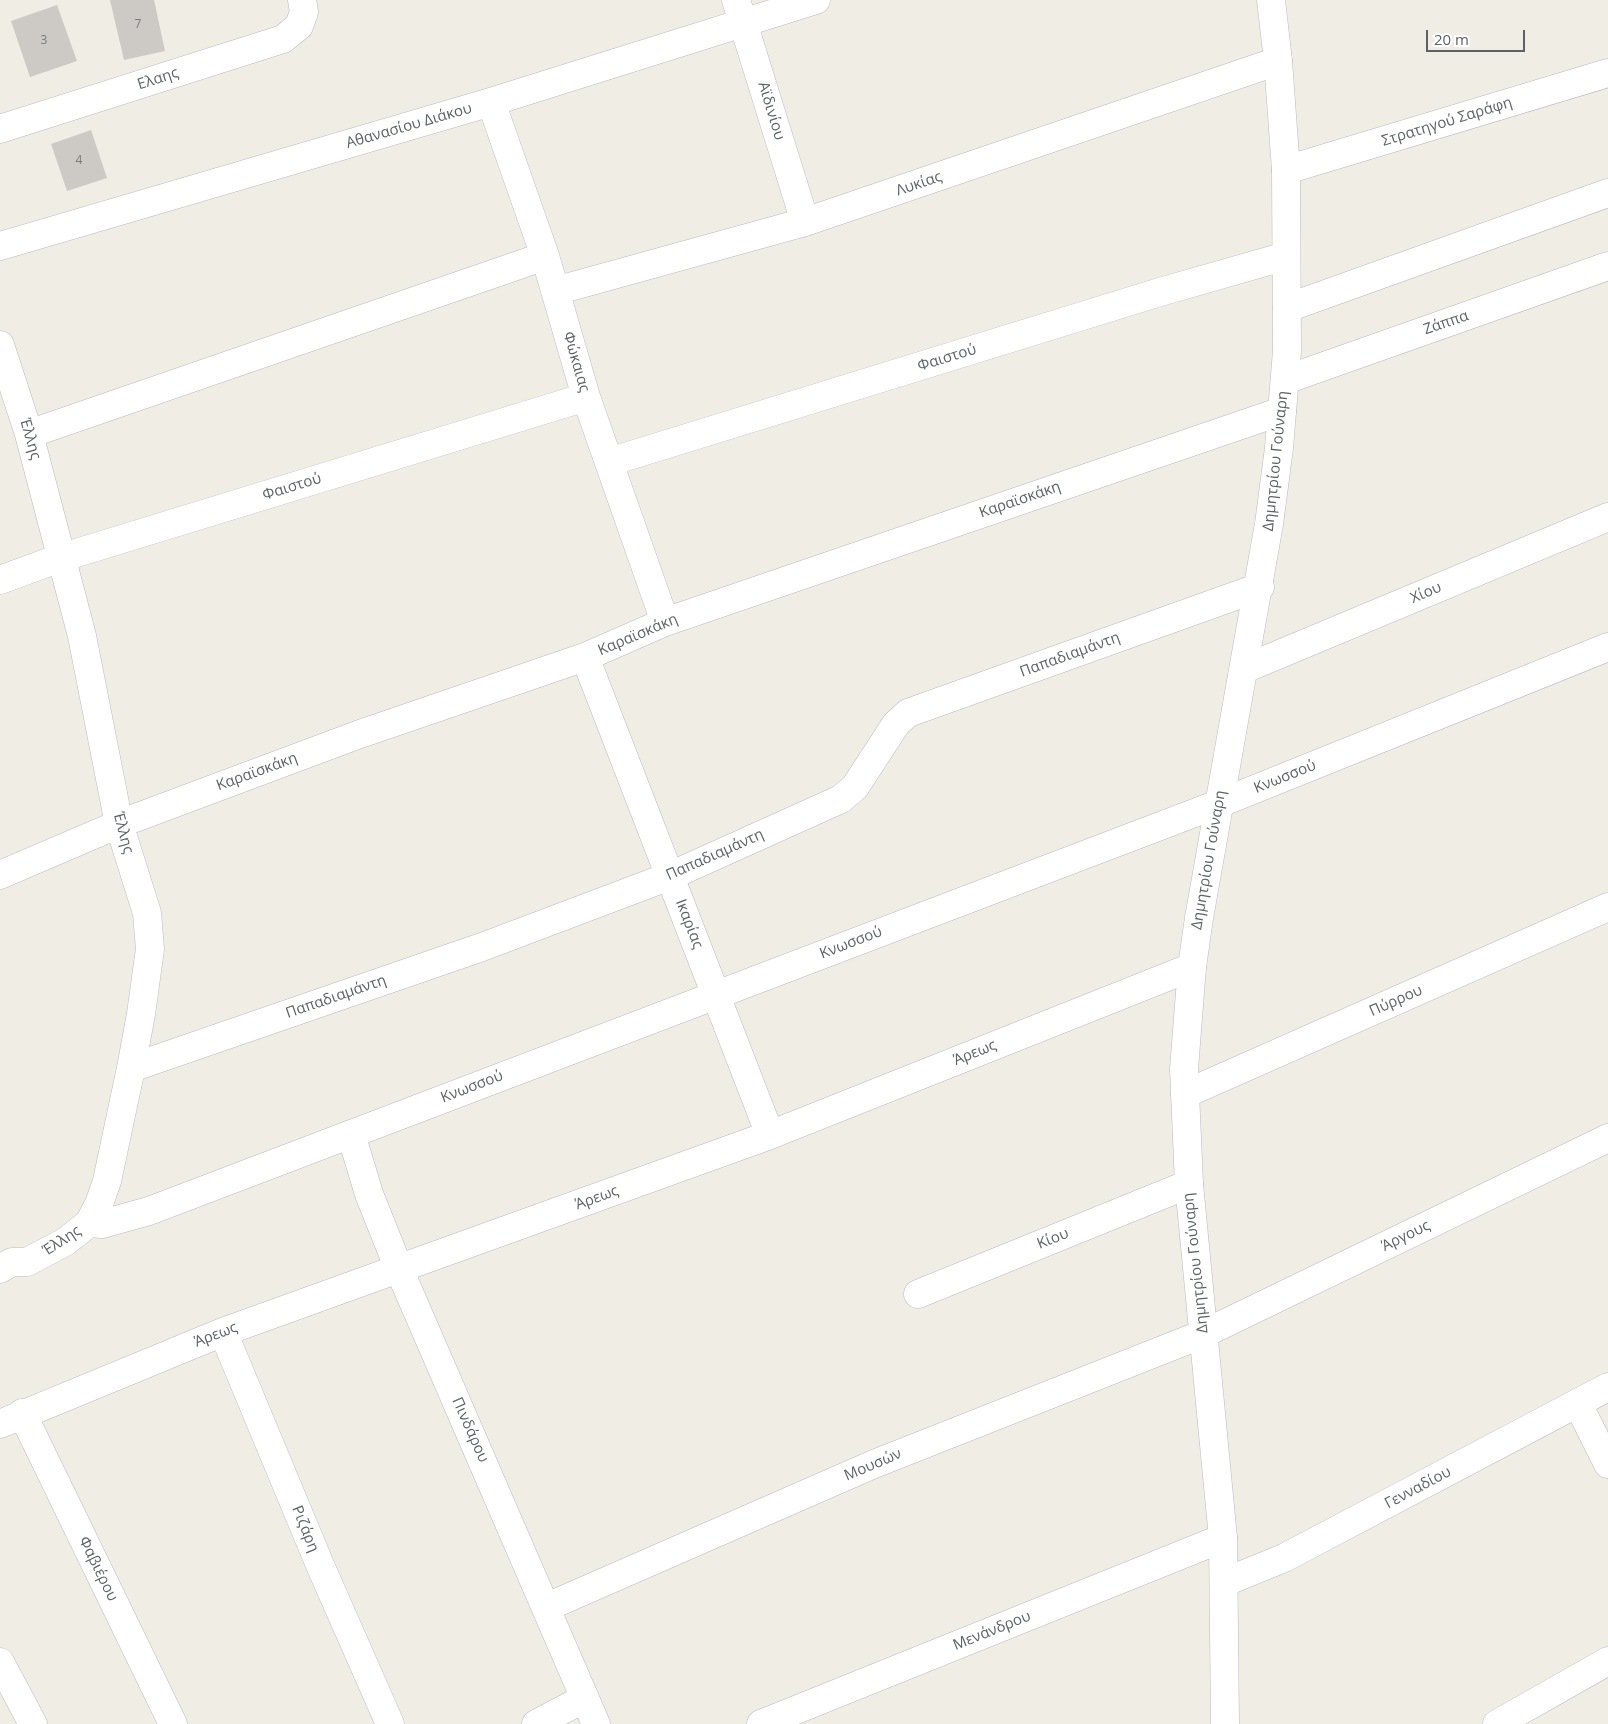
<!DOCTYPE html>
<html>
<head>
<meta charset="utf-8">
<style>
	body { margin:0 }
	#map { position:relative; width:1608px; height:1724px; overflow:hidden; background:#f0ede5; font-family:"Open Sans",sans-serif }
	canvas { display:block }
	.scale { position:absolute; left:1426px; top:30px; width:99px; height:22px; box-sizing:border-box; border:2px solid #5d6266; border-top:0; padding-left:6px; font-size:15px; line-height:18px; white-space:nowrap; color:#5d6266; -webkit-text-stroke:4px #fff; paint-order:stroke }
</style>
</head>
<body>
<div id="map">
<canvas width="1608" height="1724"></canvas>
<div class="scale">20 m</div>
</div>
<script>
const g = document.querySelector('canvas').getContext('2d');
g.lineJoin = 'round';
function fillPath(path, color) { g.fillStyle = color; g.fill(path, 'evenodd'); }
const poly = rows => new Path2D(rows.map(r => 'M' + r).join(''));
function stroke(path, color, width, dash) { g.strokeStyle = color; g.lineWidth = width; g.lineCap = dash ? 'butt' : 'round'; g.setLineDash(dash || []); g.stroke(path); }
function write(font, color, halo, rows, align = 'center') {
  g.font = font + ' "Open Sans",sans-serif'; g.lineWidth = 4; g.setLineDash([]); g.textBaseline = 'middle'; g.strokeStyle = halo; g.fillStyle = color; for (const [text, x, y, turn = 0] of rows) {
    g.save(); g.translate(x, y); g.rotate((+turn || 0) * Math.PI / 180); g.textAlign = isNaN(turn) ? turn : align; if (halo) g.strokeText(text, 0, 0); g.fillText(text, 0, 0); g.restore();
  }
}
fillPath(poly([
	[110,0,154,0,165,51,124,60],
	[57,5,77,61,30,77,11,21],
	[91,130,107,178,67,191,51,144]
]), '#cdc9c4');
const street = poly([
	[736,0,805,222],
	[491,102,545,256,586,397,665,622],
	[0,129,283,39,299,26,304,12,302,0],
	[1286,170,1608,73],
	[0,246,491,102,816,0],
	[555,291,805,222,1278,61],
	[1287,308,1608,193],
	[0,345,29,434,82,636,119,824,147,913,150,949,141,1014,131,1068,107,1181,99,1204,89,1223,65,1242,27,1262,12,1262,0,1269],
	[1285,380,1608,266],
	[29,434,545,256],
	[609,462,1160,292,1286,256],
	[0,580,60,558,586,397],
	[585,657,770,1135],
	[1244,669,1608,517],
	[0,875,119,824,360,734,585,657,665,622,1282,411],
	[131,1068,482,947,670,876,841,799,855,787,896,724,908,713,1260,587],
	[1185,1094,1608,907],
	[351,1134,369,1194,399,1269,596,1724],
	[89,1223,102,1224,149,1211,1218,804,1608,647],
	[918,1294,1189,1184],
	[223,1332,320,1565,390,1724],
	[1578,1404,1608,1464],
	[22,1413,173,1724],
	[0,1424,223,1332,770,1135,1192,967],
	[1225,1582,1284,1558,1608,1387],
	[547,1607,874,1464,1203,1334,1608,1138],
	[0,1662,33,1724],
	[536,1724,585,1698],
	[761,1724,1223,1538],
	[1497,1724,1608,1661]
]);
const secondary = poly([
	[1225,1724,1223,1538,1189,1184,1184,1069,1192,967,1199,918,1269,524,1279,448,1287,351,1286,170,1278,61,1271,0]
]);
stroke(street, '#b8bbbf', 29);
stroke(secondary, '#b7bbc0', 29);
stroke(street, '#fff', 28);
stroke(secondary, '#fff', 28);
write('12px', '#797c7e', null, [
	["7",138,25],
	["3",44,41],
	["4",79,161]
]);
write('15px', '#5d6266', '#fff', [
	["Ελαης",158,79,-18],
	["Αϊδινίου",771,111,73],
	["Στρατηγού Σαράφη",1447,122,-17],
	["Αθανασίου Διάκου",409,126,-16],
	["Λυκίας",919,184,-19],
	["Ζάππα",1446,323,-19],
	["Φαιστού",947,358,-17],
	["Φώκαιας",576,362,74],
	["Έλλης",30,439,74],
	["Δημητρίου Γούναρη",1276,461,-84],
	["Φαιστού",292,487,-17],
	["Καραϊσκάκη",1020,500,-19],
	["Χίου",1426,593,-23],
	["Καραϊσκάκη",638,635,-23],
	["Παπαδιαμάντη",1070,655,-20],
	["Καραϊσκάκη",257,772,-20],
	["Κνωσσού",1285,777,-22],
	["Έλλης",123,833,75],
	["Παπαδιαμάντη",715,855,-24],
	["Δημητρίου Γούναρη",1209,860,-80],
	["Ικαρίας",689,924,69],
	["Κνωσσού",851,943,-21],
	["Παπαδιαμάντη",336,997,-19],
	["Πύρρου",1396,1001,-24],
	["Άρεως",975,1053,-22],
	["Κνωσσού",472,1087,-21],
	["Άρεως",597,1198,-20],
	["Άργους",1406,1236,-26],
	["Κίου",1053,1239,-22],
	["Έλλης",62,1241,-33],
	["Δημητρίου Γούναρη",1196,1263,-96],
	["Άρεως",216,1335,-21],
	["Πινδάρου",470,1430,66],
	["Μουσών",873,1465,-23],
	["Γενναδίου",1418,1488,-28],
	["Ριζάρη",305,1529,68],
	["Φαβιέρου",98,1569,64],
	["Μενάνδρου",992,1631,-22]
]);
</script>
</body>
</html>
